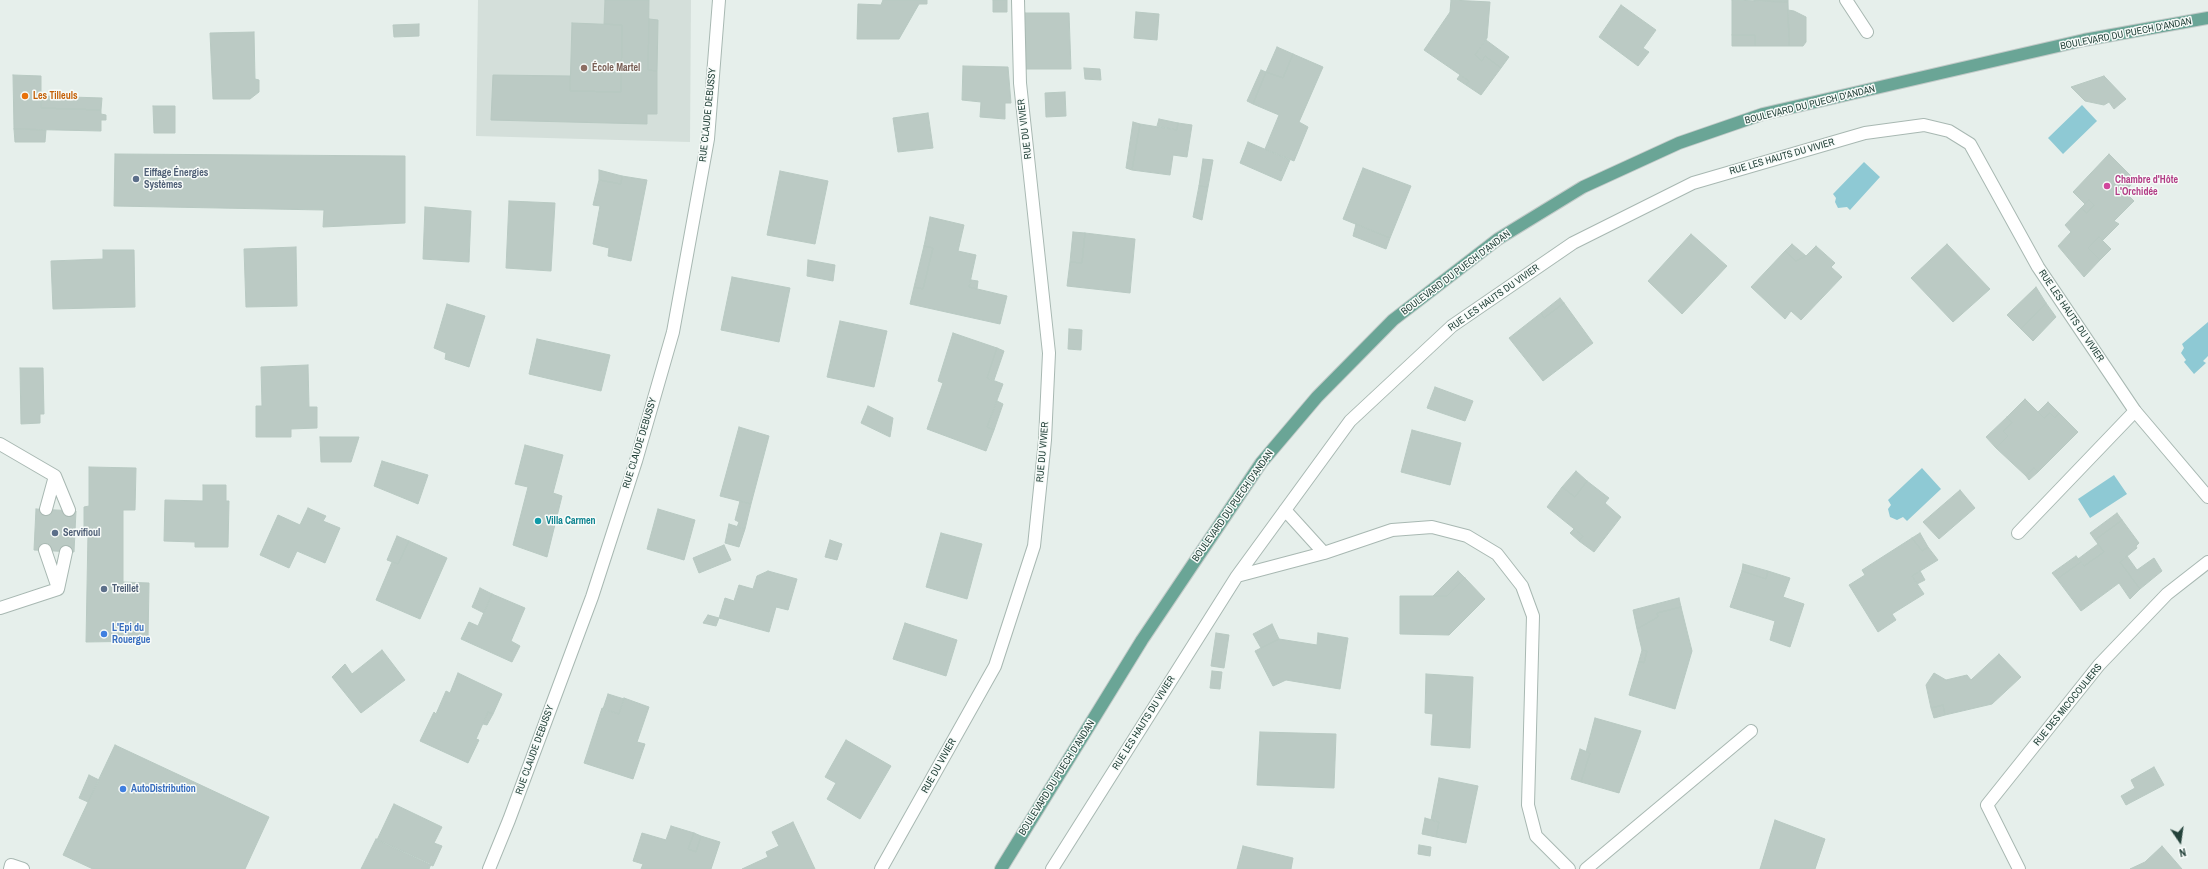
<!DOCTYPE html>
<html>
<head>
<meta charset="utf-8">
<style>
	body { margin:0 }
	#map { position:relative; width:2208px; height:869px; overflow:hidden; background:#e6efeb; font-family:"Archivo Narrow",sans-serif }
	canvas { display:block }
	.north { position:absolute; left:2160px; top:821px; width:40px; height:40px; -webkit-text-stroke:3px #f7fbf9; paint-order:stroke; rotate:167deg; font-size:11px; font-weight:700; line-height:16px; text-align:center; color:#24423a }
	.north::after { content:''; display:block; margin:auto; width:14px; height:18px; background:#24423a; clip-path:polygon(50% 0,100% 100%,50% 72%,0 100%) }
</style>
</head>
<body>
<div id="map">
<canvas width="2208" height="869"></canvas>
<div class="north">N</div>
</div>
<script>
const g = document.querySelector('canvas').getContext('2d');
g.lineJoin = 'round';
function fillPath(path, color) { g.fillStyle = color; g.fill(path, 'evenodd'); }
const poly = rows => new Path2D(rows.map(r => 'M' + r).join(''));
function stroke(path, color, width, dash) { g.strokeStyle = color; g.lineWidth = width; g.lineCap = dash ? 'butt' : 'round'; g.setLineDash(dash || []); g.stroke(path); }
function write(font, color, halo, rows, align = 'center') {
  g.font = font + ' "Archivo Narrow",sans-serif'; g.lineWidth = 3; g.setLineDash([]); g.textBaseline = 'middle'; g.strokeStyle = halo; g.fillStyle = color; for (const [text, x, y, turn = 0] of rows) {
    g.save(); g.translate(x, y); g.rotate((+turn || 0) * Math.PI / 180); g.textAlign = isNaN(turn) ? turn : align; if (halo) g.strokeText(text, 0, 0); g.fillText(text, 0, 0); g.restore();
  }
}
fillPath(poly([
	[478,0,691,0,690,142,476,136]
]), '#d4dfda');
fillPath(poly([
	[2082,105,2097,121,2063,154,2048,138],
	[1864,162,1880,177,1850,210,1847,207,1838,208,1835,202,1836,198,1833,194],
	[2208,322,2208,356,2203,361,2206,363,2194,374,2184,362,2186,360,2181,353,2184,348,2182,344],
	[1922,468,1941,489,1907,521,1903,517,1897,520,1890,517,1888,509,1891,505,1888,500],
	[2114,475,2127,494,2090,518,2078,499]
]), '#8ec9d4');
const building = poly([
	[605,0,649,0,648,70,657,71,657,114,647,114,647,124,491,120,493,75,570,76,570,91,621,92,622,25,604,24,605,0],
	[883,0,927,0,927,4,919,4,899,39,857,39,858,4,881,5,883,0],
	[993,0,1007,0,1007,12,993,12,993,0],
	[1451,0,1490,2,1487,38,1475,55,1482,61,1485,56,1501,68,1481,95,1466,85,1469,81,1424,50,1450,12,1451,0],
	[1732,0,1788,2,1789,46,1755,46,1755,35,1732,35,1732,0],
	[1754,0,1788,0,1788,2,1754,1,1754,0],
	[1621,5,1656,30,1643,48,1649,52,1638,66,1599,37,1621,5],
	[1788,10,1794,11,1806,17,1806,42,1803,46,1789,46,1788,10],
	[1136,12,1159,14,1157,40,1134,38,1136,12],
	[1025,13,1069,13,1071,69,1026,69,1025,13],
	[649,19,658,20,657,71,648,70,649,19],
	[572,23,622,25,621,92,570,91,572,23],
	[419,24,419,36,394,37,393,25,419,24],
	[254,32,255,79,259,80,259,92,250,99,213,99,210,33,254,32],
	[1732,35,1755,35,1755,46,1732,46,1732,35],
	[1486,40,1509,57,1501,68,1485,56,1482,61,1475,55,1486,40],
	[1277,47,1293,54,1283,78,1266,72,1277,47],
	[1293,54,1323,67,1299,122,1308,127,1294,161,1265,149,1279,115,1253,104,1266,72,1283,78,1293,54],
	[963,66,1008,67,1011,103,1005,103,1005,119,980,117,981,102,962,100,963,66],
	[1084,68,1100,69,1101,80,1085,79,1084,68],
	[1261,70,1266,72,1253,104,1247,101,1261,70],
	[13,75,41,76,41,108,101,110,101,114,106,115,106,120,101,120,101,131,14,129,13,75],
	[1460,75,1469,81,1466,85,1457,79,1460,75],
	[2104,76,2126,99,2114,109,2109,102,2104,105,2085,101,2071,87,2104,76],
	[1065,92,1066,116,1046,117,1045,93,1065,92],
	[41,96,102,98,101,110,41,108,41,96],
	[153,106,175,106,175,133,154,133,153,106],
	[928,113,933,148,898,152,893,118,928,113],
	[1159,119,1178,123,1177,130,1157,126,1159,119],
	[1133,122,1140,124,1132,170,1126,168,1133,122],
	[1178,123,1192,125,1187,157,1173,155,1170,175,1132,170,1140,124,1177,130,1178,123],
	[14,129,46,130,45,142,15,142,14,129],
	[1248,142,1290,160,1281,181,1240,163,1248,142],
	[115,154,405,156,405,223,323,227,324,210,114,206,115,154],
	[2109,154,2135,180,2125,192,2134,201,2114,221,2119,224,2102,241,2099,237,2088,248,2100,260,2084,277,2058,246,2071,232,2065,225,2081,208,2087,213,2094,205,2089,200,2085,204,2073,192,2109,154],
	[1203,159,1213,160,1208,187,1199,186,1203,159],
	[1363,168,1411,186,1390,238,1343,219,1363,168],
	[599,170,622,176,621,184,599,180,599,170],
	[780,171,828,181,815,244,767,235,780,171],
	[622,176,647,180,631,261,608,256,609,248,593,244,600,206,593,205,599,180,621,184,622,176],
	[1199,186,1208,187,1202,220,1193,217,1199,186],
	[2089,200,2094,205,2087,213,2081,208,2089,200],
	[509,201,555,203,551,271,506,268,509,201],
	[425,207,471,211,469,262,423,259,425,207],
	[930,217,964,225,958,251,976,255,969,287,1007,296,1000,324,910,304,914,287,923,289,933,248,924,246,930,217],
	[1356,224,1390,238,1386,249,1353,236,1356,224],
	[1073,232,1085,233,1082,263,1070,262,1073,232],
	[1085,233,1135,239,1130,293,1067,286,1070,262,1082,263,1085,233],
	[1691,234,1727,266,1682,314,1648,281,1691,234],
	[2099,237,2111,249,2100,260,2088,248,2099,237],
	[1792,244,1806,256,1796,261,1785,251,1792,244],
	[1947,244,1990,289,1953,322,1911,278,1947,244],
	[924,246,933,248,923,289,914,287,924,246],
	[1816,246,1835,263,1831,267,1842,277,1801,320,1791,311,1785,319,1751,287,1785,251,1796,261,1806,256,1816,246],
	[296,247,297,306,246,307,244,249,296,247],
	[103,250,134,250,135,307,53,309,51,261,103,259,103,250],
	[808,260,835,265,833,281,807,276,808,260],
	[732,277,790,288,779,342,721,330,732,277],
	[971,280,978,281,977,289,969,287,971,280],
	[2036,287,2046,303,2021,329,2007,315,2036,287],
	[1560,298,1564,303,1544,318,1541,313,1560,298],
	[1564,303,1593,343,1543,381,1509,338,1541,313,1544,318,1564,303],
	[2046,303,2056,317,2033,341,2021,329,2046,303],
	[447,304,485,316,469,367,445,359,446,353,434,348,447,304],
	[840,321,887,331,874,387,827,377,840,321],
	[1069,329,1082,330,1081,350,1068,349,1069,329],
	[953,333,997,348,987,378,1003,384,987,427,994,430,986,451,927,429,943,383,938,381,953,333],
	[537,339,610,355,601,391,529,374,537,339],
	[997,348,1004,351,994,380,987,378,997,348],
	[308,365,309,407,317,407,317,428,291,429,291,437,256,437,256,406,262,406,261,367,308,365],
	[20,368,43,368,44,414,40,414,40,423,21,424,20,368],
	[1435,387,1473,401,1465,421,1427,408,1435,387],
	[2025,399,2044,418,2050,413,2055,418,2059,413,2078,432,2038,472,2034,468,2026,476,1996,448,2008,436,2003,431,2012,423,2007,417,2025,399],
	[997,401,1003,404,994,430,987,427,997,401],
	[2048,402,2059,413,2055,418,2050,413,2044,418,2038,412,2048,402],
	[868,406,893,418,890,437,861,423,868,406],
	[2007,417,2012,423,2003,431,2008,436,1996,448,1986,437,2007,417],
	[739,427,769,436,751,504,720,496,739,427],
	[1412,430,1461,443,1450,485,1401,472,1412,430],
	[320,437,359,437,351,462,321,462,320,437],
	[525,445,563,455,553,493,562,496,547,557,513,545,528,487,515,484,525,445],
	[382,461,428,475,418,504,374,486,382,461],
	[89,467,136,468,135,510,123,510,123,582,149,583,148,641,86,642,88,532,84,531,84,507,89,506,89,467],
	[2034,468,2038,472,2029,480,2026,476,2034,468],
	[1576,471,1587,481,1575,497,1562,487,1576,471],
	[1587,481,1609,498,1605,503,1621,517,1594,552,1579,541,1583,536,1547,507,1562,487,1575,497,1587,481],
	[203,485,226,485,226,501,229,501,228,547,195,547,195,542,164,541,165,500,203,501,203,485],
	[1960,490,1975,508,1939,539,1923,522,1960,490],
	[740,501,751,504,745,529,737,527,739,522,735,520,740,501],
	[308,508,326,516,323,521,340,528,325,563,297,551,289,568,260,555,278,515,300,525,308,508],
	[36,509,76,511,74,552,34,550,36,509],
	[658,509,695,520,684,560,647,549,658,509],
	[2117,513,2122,520,2095,540,2090,533,2117,513],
	[2122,520,2139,543,2136,546,2137,548,2120,562,2140,589,2130,599,2119,583,2081,611,2057,579,2081,562,2084,566,2104,552,2095,540,2122,520],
	[729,524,745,529,739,547,725,543,729,524],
	[1574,529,1583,536,1579,541,1570,533,1574,529],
	[941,533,982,544,967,599,926,587,941,533],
	[1920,533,1928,547,1922,551,1912,538,1920,533],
	[397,536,409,541,398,564,387,560,397,536],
	[1912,538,1922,551,1928,547,1938,560,1912,576,1924,594,1892,614,1896,620,1878,632,1849,585,1865,575,1862,570,1912,538],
	[830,540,842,544,837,560,825,557,830,540],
	[409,541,447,558,420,619,376,600,392,562,398,564,409,541],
	[2098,544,2104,552,2084,566,2078,559,2098,544],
	[724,545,731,560,699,573,693,558,724,545],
	[2076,556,2081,562,2057,579,2052,573,2076,556],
	[2127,556,2137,570,2154,558,2162,571,2140,589,2120,562,2127,556],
	[1743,564,1768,571,1766,579,1742,571,1743,564],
	[768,571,797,579,788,610,776,607,769,632,719,618,725,598,734,601,739,585,753,589,757,576,768,571],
	[1458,571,1465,578,1447,596,1433,596,1458,571],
	[1742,571,1766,579,1768,571,1790,578,1783,597,1804,604,1790,647,1770,640,1775,621,1730,607,1742,571],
	[1920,571,1925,580,1917,584,1912,576,1920,571],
	[1465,578,1485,599,1449,635,1400,634,1400,596,1447,596,1465,578],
	[480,588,492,594,484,613,472,607,480,588],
	[492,594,525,608,511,641,520,646,512,662,461,639,469,622,478,626,492,594],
	[1679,598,1681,607,1657,613,1658,617,1637,629,1633,610,1679,598],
	[1681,607,1692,651,1675,709,1629,695,1639,661,1644,663,1647,651,1642,650,1637,629,1658,617,1657,613,1681,607],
	[708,615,719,618,716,626,703,623,708,615],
	[905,623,957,640,946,676,893,659,905,623],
	[1272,624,1279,639,1261,648,1253,634,1272,624],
	[1216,633,1229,635,1224,668,1211,666,1216,633],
	[1318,633,1348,638,1340,689,1286,680,1273,686,1255,651,1279,639,1317,645,1318,633],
	[382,650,405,680,361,713,332,677,345,664,352,674,382,650],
	[1642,650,1647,651,1644,663,1639,661,1642,650],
	[1999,654,2021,677,1992,704,1945,715,1943,705,1931,708,1926,685,1934,673,1946,680,1967,675,1971,680,1999,654],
	[1212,671,1222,672,1220,689,1210,688,1212,671],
	[458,673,502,694,493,714,488,712,476,739,479,740,468,763,420,741,434,712,436,714,446,691,450,693,458,673],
	[1426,674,1473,677,1470,748,1431,745,1433,714,1425,713,1426,674],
	[608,694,624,699,619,714,603,709,608,694],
	[624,698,649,707,637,742,645,744,633,779,584,763,602,708,619,714,624,698],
	[1943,705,1945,715,1934,718,1931,708,1943,705],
	[488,712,493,714,487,725,483,724,488,712],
	[1595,718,1641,731,1619,793,1581,782,1590,753,1586,752,1595,718],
	[1260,732,1336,734,1334,788,1257,785,1260,732],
	[846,740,891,766,860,819,827,799,836,783,825,777,846,740],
	[115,745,269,817,245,869,93,869,63,855,115,745],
	[1580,749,1590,753,1581,782,1571,779,1580,749],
	[2154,767,2164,785,2126,805,2121,796,2135,788,2131,780,2154,767],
	[89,775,99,780,88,802,79,798,89,775],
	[1439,778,1478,786,1466,843,1436,837,1439,822,1431,820,1439,778],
	[394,804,442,827,434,843,442,846,433,866,377,840,394,804],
	[1425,818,1439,822,1436,837,1422,834,1425,818],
	[1775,820,1825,839,1815,869,1760,869,1775,820],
	[793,822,815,869,742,869,768,857,766,852,779,846,772,832,793,822],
	[671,826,694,833,688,849,696,852,701,836,720,842,711,869,641,869,643,864,633,861,642,833,666,840,671,826],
	[694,833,701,836,696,852,688,849,694,833],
	[376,839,431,864,429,869,361,869,376,839],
	[1419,845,1431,847,1430,856,1418,854,1419,845],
	[1243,846,1293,858,1291,869,1237,869,1243,846],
	[2162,846,2182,869,2130,869,2145,862,2162,846]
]);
fillPath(building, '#bbcac4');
stroke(building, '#b8c9c2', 1);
const service = poly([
	[0,444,55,476,69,510],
	[46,509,55,476],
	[2018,533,2135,411],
	[45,550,58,588],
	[0,608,58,589,66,552],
	[10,869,11,865,23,869]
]);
const minor = poly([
	[1846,0,1867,32],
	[1324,553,1392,530,1432,527,1467,536,1497,554,1522,586,1533,616,1528,805,1536,836,1569,869],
	[1237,576,1324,553,1285,510],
	[489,869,509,820,592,597,636,461,673,332,708,139,719,0],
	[881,869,995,666,1034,546,1045,440,1049,353,1020,83,1018,0],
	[1052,869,1237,576,1350,421,1452,326,1573,243,1693,183,1865,133,1924,125,1949,131,1970,144,2038,267,2135,411,2208,497],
	[1586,869,1751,731],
	[2019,869,1987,805,2099,665,2167,594,2208,562]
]);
const primary = poly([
	[1001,869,1142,640,1261,463,1317,397,1393,320,1498,239,1583,187,1679,143,1763,114,2084,40,2208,18]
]);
stroke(service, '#a8b8b2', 14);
stroke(minor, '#a8b8b2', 14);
stroke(primary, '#c2cac8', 14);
stroke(service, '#fff', 12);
stroke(minor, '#fff', 12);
stroke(primary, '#6aa596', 12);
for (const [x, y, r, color] of [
	[584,68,4,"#8d6e63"],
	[25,96,4,"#e8710a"],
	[136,179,4,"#5c6f8a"],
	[2107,186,4,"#d1479c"],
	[538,521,4,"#0f9aa8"],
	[55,533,4,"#5c6f8a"],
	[104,589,4,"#5c6f8a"],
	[104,634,4,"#3f7fe0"],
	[123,789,4,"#3f7fe0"]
]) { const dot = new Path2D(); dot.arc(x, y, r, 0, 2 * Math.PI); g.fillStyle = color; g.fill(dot); stroke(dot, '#f7fbf9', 1.5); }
write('10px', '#24423a', '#f7fbf9', [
	["BOULEVARD DU PUECH D'ANDAN",2126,34,-11],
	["BOULEVARD DU PUECH D'ANDAN",1810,105,-14],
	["RUE CLAUDE DEBUSSY",708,115,-84],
	["RUE DU VIVIER",1025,129,-97],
	["RUE LES HAUTS DU VIVIER",1782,157,-16],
	["BOULEVARD DU PUECH D'ANDAN",1456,273,-37],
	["RUE LES HAUTS DU VIVIER",1494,298,-35],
	["RUE LES HAUTS DU VIVIER",2071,316,56],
	["RUE CLAUDE DEBUSSY",640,443,-73],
	["RUE DU VIVIER",1043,452,-85],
	["BOULEVARD DU PUECH D'ANDAN",1233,506,-55],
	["RUE DES MICOCOULIERS",2068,705,-51],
	["RUE LES HAUTS DU VIVIER",1144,723,-58],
	["RUE CLAUDE DEBUSSY",535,750,-70],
	["RUE DU VIVIER",939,766,-61],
	["BOULEVARD DU PUECH D'ANDAN",1057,778,-58]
]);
write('bold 10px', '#785e54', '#f7fbf9', [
	["École Martel",592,68]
], 'left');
write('bold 10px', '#c56008', '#f7fbf9', [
	["Les Tilleuls",33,96]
], 'left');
write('bold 10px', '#4e5e75', '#f7fbf9', [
	["Eiffage Énergies",144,173],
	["Systèmes",144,185],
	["Servifioul",63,533],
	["Treillet",112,589]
], 'left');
write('bold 10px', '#b23c85', '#f7fbf9', [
	["Chambre d'Hôte",2115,180],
	["L'Orchidée",2115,192]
], 'left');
write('bold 10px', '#0d838f', '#f7fbf9', [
	["Villa Carmen",546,521]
], 'left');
write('bold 10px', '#366cbe', '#f7fbf9', [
	["L'Epi du",112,628],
	["Rouergue",112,640],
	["AutoDistribution",131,789]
], 'left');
</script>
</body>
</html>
